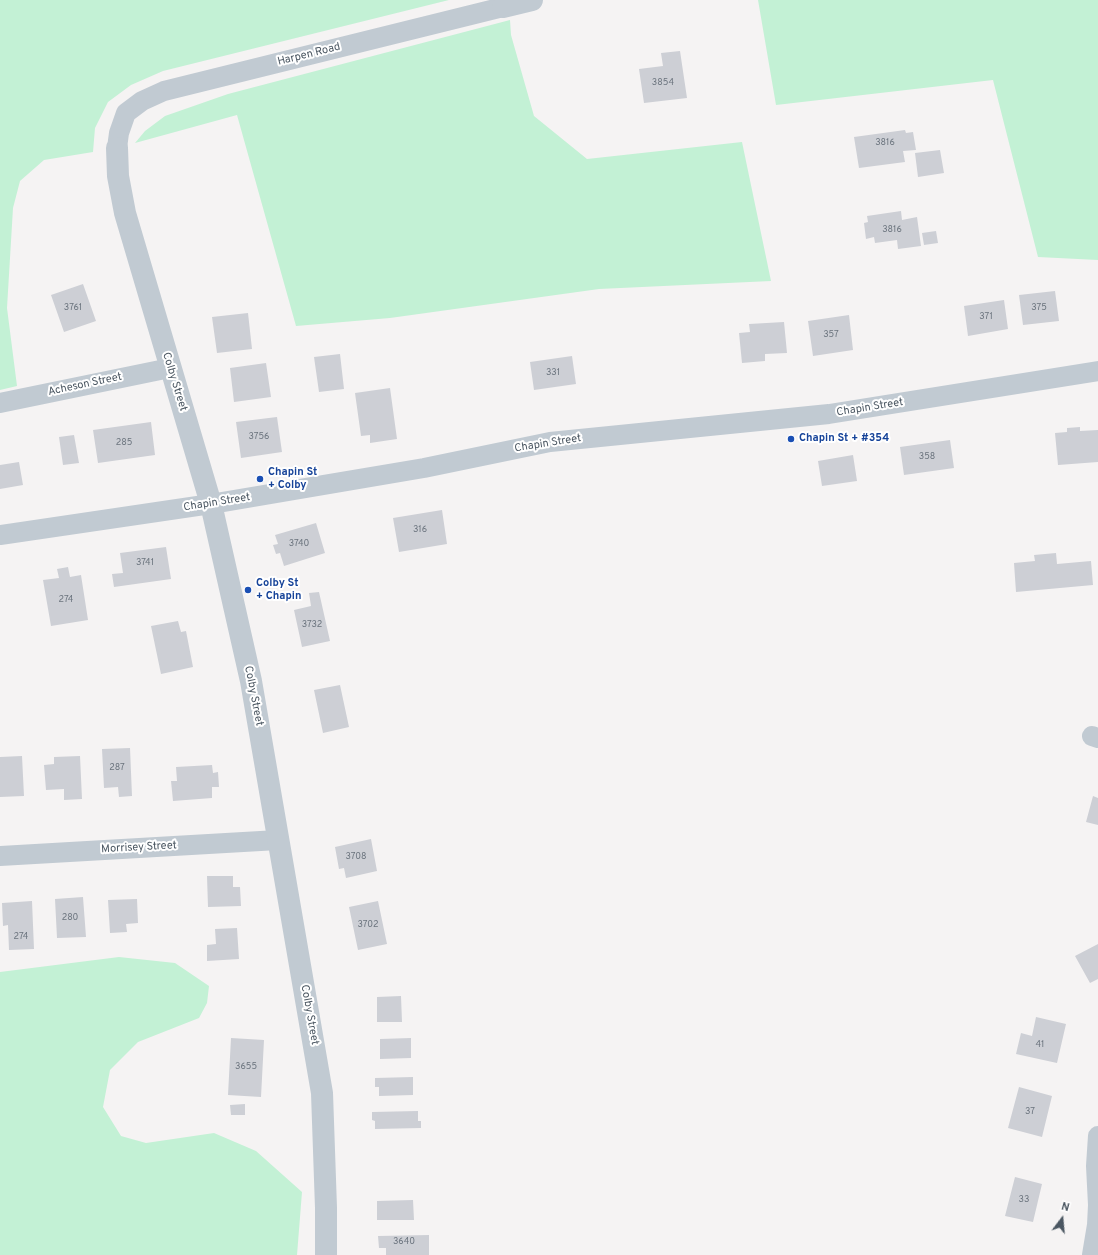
<!DOCTYPE html>
<html>
<head>
<meta charset="utf-8">
<style>
	body { margin:0 }
	#map { position:relative; width:1098px; height:1255px; overflow:hidden; background:#f5f3f3; font-family:Overpass,sans-serif }
	canvas { display:block }
	.north { position:absolute; left:1042px; top:1199px; width:40px; height:40px; -webkit-text-stroke:3px #fff; paint-order:stroke; rotate:16deg; font-size:11px; font-weight:700; line-height:16px; text-align:center; color:#4a5661 }
	.north::after { content:''; display:block; margin:auto; width:14px; height:18px; background:#4a5661; clip-path:polygon(50% 0,100% 100%,50% 72%,0 100%) }
</style>
</head>
<body>
<div id="map">
<canvas width="1098" height="1255"></canvas>
<div class="north">N</div>
</div>
<script>
const g = document.querySelector('canvas').getContext('2d');
g.lineJoin = 'round';
function fillPath(path, color) { g.fillStyle = color; g.fill(path, 'evenodd'); }
const poly = rows => new Path2D(rows.map(r => 'M' + r).join(''));
function stroke(path, color, width, dash) { g.strokeStyle = color; g.lineWidth = width; g.lineCap = dash ? 'butt' : 'round'; g.setLineDash(dash || []); g.stroke(path); }
function write(font, color, halo, rows, align = 'center') {
  g.font = font + ' Overpass,sans-serif'; g.lineWidth = 4; g.setLineDash([]); g.textBaseline = 'middle'; g.strokeStyle = halo; g.fillStyle = color; for (const [text, x, y, turn = 0] of rows) {
    g.save(); g.translate(x, y); g.rotate((+turn || 0) * Math.PI / 180); g.textAlign = isNaN(turn) ? turn : align; if (halo) g.strokeText(text, 0, 0); g.fillText(text, 0, 0); g.restore();
  }
}
fillPath(poly([
	[0,0,449,0,163,71,131,85,108,102,95,128,93,152,44,160,20,181,13,208,7,308,17,386,0,390],
	[758,0,1098,0,1098,260,1038,257,993,80,776,105],
	[510,20,511,35,534,116,587,159,742,142,771,281,599,289,390,318,296,326,237,115,135,143,145,131,165,116,228,94],
	[119,957,175,963,209,986,207,1003,199,1018,138,1042,110,1070,103,1107,121,1136,146,1143,214,1133,256,1151,302,1192,297,1255,0,1255,0,972]
]), '#c3f1d5');
fillPath(poly([
	[680,51,687,98,644,103,639,69,663,66,661,53],
	[905,130,906,133,913,132,916,150,903,151,905,162,859,168,854,137],
	[940,150,944,173,918,177,915,153],
	[901,211,902,220,917,217,921,246,898,249,897,240,875,243,874,237,866,239,864,223,868,222,867,216],
	[936,231,938,243,924,245,922,233],
	[83,284,96,321,64,332,51,295],
	[1055,291,1059,321,1023,325,1019,295],
	[1004,300,1008,329,968,336,964,306],
	[248,313,252,349,217,353,212,317],
	[849,315,853,350,813,356,808,321],
	[784,322,787,353,765,354,765,361,742,363,739,333,750,332,749,324],
	[340,354,344,389,319,392,314,357],
	[572,356,576,384,534,390,530,362],
	[266,363,271,397,234,402,230,368],
	[390,388,397,439,370,443,370,435,361,436,355,393],
	[277,417,282,452,241,458,236,422],
	[151,422,155,455,98,463,93,430],
	[1080,427,1080,431,1098,430,1098,462,1058,465,1055,433,1067,432,1067,428],
	[74,435,79,463,63,465,59,437],
	[950,440,954,468,904,475,900,447],
	[853,455,857,481,822,486,818,461],
	[19,462,23,485,0,489,0,465],
	[442,510,447,544,399,552,393,518],
	[316,523,325,553,284,566,280,553,276,554,273,545,278,544,275,535],
	[166,547,171,579,114,587,112,574,123,573,120,553],
	[1056,553,1057,564,1091,561,1093,585,1016,592,1014,563,1035,561,1034,555],
	[68,567,70,577,81,575,88,620,51,626,43,580,59,578,57,569],
	[319,592,330,641,302,647,294,610,311,606,309,593],
	[178,621,181,632,186,631,193,667,161,674,151,626],
	[340,685,349,727,323,733,314,690],
	[130,748,132,796,119,797,118,787,104,788,102,749],
	[22,756,24,796,0,797,0,757],
	[80,756,82,799,64,800,64,789,46,790,44,765,54,764,54,757],
	[212,765,213,773,218,772,219,787,212,787,212,798,173,801,171,781,177,781,176,767],
	[1093,796,1098,798,1098,825,1086,822],
	[371,839,377,871,346,878,344,868,339,869,335,847],
	[207,876,233,876,233,887,240,887,241,906,208,907],
	[83,897,86,937,57,938,55,899],
	[137,899,138,923,126,924,127,932,110,933,108,900],
	[32,901,34,949,9,950,8,925,3,926,2,903],
	[378,901,387,944,358,950,349,907],
	[237,928,239,959,207,961,207,945,216,944,215,929],
	[1098,944,1098,979,1090,983,1075,956],
	[401,996,402,1022,377,1022,377,997],
	[1036,1017,1066,1024,1057,1063,1016,1054,1021,1033,1032,1036],
	[231,1038,264,1040,261,1097,228,1095],
	[411,1038,411,1058,380,1059,380,1039],
	[413,1077,413,1095,379,1096,379,1087,375,1087,375,1078],
	[1019,1087,1052,1096,1042,1137,1008,1128],
	[245,1104,245,1115,231,1115,230,1105],
	[418,1111,418,1121,421,1121,421,1128,375,1129,375,1121,372,1120,372,1112],
	[1015,1177,1042,1184,1033,1222,1005,1216],
	[413,1200,414,1220,377,1220,377,1201],
	[429,1235,429,1255,386,1255,386,1248,379,1248,378,1236]
]), '#cdcfd5');
stroke(poly([
	[117,148,119,133,126,113,142,101,164,91,503,7],
	[0,403,170,368],
	[0,535,211,504,424,468,550,442,829,414,1098,371],
	[1092,736,1098,738],
	[0,856,278,840],
	[1092,1255,1097,1225,1098,1205,1096,1166,1098,1136]
]), '#c1cad2', 20);
stroke(poly([
	[503,7,532,0],
	[117,148,118,176,125,213,211,504,251,681,322,1093,326,1208,326,1255]
]), '#c1cad2', 22);
for (const [x, y, r, color] of [
	[791,439,4,"#1a4fb4"],
	[260,479,4,"#1a4fb4"],
	[248,590,4,"#1a4fb4"]
]) { const dot = new Path2D(); dot.arc(x, y, r, 0, 2 * Math.PI); g.fillStyle = color; g.fill(dot); stroke(dot, '#fff', 1.5); }
write('9px', '#6b747e', null, [
	["3854",663,83],
	["3816",885,143],
	["3816",892,230],
	["3761",73,308],
	["375",1039,308],
	["371",986,317],
	["357",831,335],
	["331",553,373],
	["3756",259,437],
	["285",124,443],
	["358",927,457],
	["316",420,530],
	["3740",299,544],
	["3741",145,563],
	["274",66,600],
	["3732",312,625],
	["287",117,768],
	["3708",356,857],
	["280",70,918],
	["3702",368,925],
	["274",21,937],
	["41",1040,1045],
	["3655",246,1067],
	["37",1030,1112],
	["33",1024,1200],
	["3640",404,1242]
]);
write('11px', '#4a5661', '#fff', [
	["Harpen Road",309,55,-14],
	["Colby Street",174,382,73],
	["Acheson Street",85,385,-12],
	["Chapin Street",870,408,-9],
	["Chapin Street",548,444,-9],
	["Chapin Street",217,503,-9],
	["Colby Street",253,696,79],
	["Morrisey Street",139,848,-3],
	["Colby Street",309,1015,80]
]);
write('bold 11px', '#164399', '#fff', [
	["Chapin St + #354",799,439],
	["Chapin St",268,473],
	["+ Colby",268,486],
	["Colby St",256,584],
	["+ Chapin",256,597]
], 'left');
</script>
</body>
</html>
